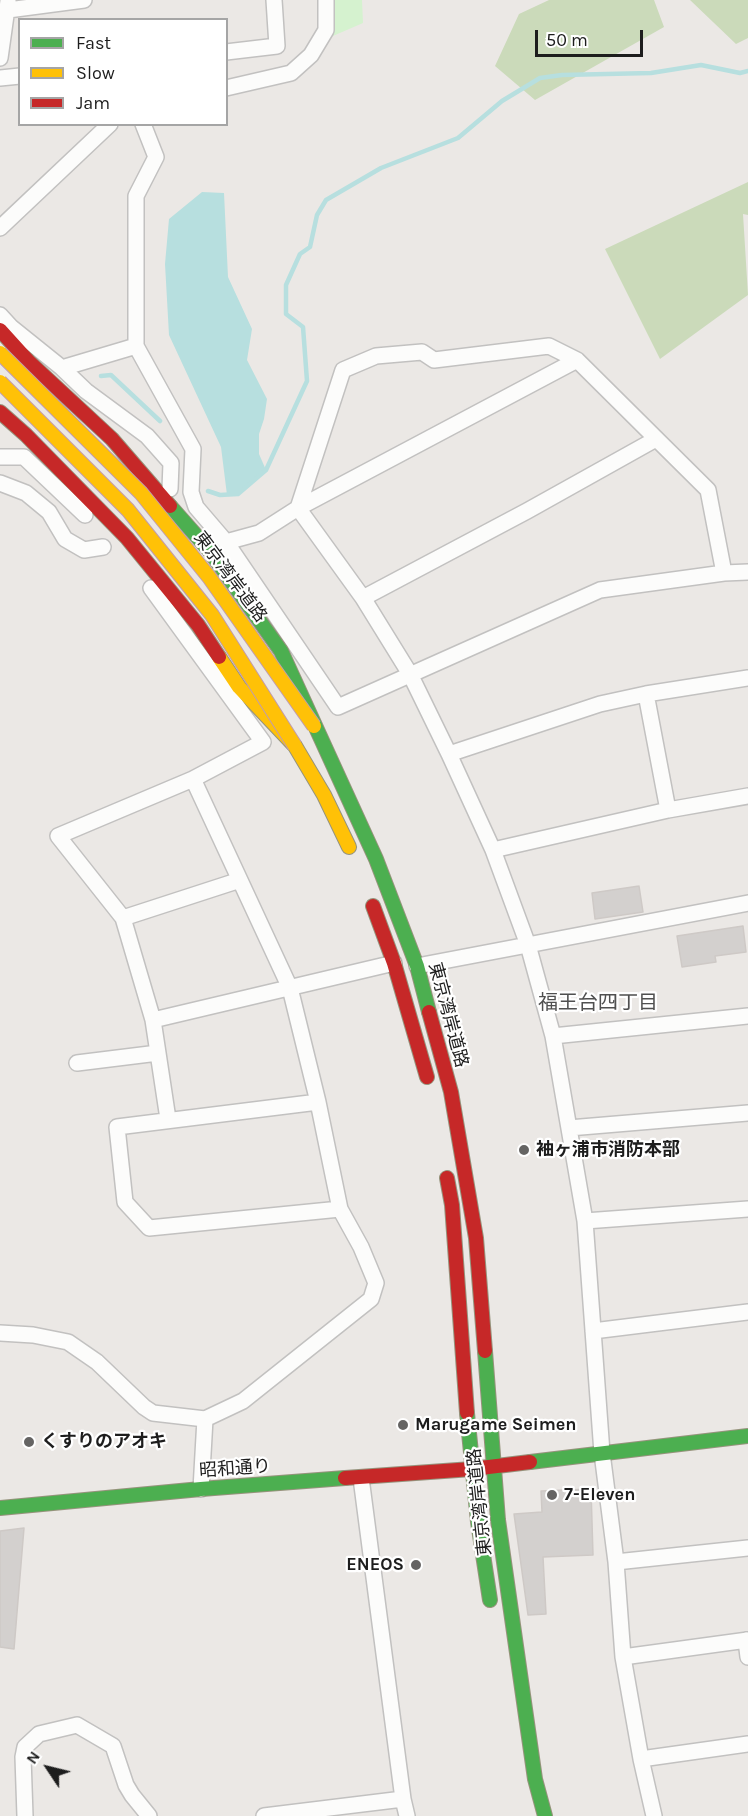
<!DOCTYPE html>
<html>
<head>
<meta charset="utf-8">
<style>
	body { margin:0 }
	#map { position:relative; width:748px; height:1816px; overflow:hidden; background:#ebe8e5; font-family:Karla,sans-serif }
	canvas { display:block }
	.legend { position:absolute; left:18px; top:18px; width:210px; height:108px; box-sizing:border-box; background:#fff; border:2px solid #a5a5a5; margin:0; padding:8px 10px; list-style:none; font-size:18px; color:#1d1d1d }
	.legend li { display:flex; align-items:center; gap:12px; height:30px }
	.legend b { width:30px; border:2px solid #a5a5a5 }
	.north { position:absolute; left:18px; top:1738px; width:60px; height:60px; -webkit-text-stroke:4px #fff; paint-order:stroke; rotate:305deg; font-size:16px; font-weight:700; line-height:24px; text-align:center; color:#1d1d1d }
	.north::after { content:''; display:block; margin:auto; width:21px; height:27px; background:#1d1d1d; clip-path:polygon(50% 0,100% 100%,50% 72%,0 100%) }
	.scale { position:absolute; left:535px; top:30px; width:108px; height:27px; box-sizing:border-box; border:3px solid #1d1d1d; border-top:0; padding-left:8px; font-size:18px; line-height:21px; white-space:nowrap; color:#1d1d1d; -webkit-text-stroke:4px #fff; paint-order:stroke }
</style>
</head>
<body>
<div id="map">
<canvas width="748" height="1816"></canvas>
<ul class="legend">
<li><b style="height:8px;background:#4caf50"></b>Fast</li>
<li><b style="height:8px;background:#ffc107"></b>Slow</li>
<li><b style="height:8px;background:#c62828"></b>Jam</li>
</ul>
<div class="north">N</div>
<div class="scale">50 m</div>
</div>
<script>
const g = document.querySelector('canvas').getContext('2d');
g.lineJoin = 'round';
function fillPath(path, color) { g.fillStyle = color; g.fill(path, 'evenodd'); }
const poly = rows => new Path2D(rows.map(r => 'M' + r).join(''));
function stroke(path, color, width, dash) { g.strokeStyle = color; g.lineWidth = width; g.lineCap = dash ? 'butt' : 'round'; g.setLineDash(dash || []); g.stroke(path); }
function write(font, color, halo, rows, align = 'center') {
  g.font = font + ' Karla,"Noto Sans JP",sans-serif'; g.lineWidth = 4.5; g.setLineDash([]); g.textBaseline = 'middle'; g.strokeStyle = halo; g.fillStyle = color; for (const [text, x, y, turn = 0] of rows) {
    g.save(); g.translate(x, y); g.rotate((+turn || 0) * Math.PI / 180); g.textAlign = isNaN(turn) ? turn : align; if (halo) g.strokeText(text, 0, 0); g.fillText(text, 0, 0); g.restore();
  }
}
fillPath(poly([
	[549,0,654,0,664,27,535,100,495,66,519,14],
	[690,0,748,0,748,38,736,44],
	[748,182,748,215,743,214,748,295,660,359,605,249]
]), '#cbdaba');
fillPath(poly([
	[322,0,362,0,363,23,319,42]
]), '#d5f2cf');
fillPath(poly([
	[202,192,224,193,228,277,252,329,247,360,267,399,264,419,259,434,259,454,266,470,238,494,227,495,221,447,169,335,165,264,169,219]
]), '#b7dfdf');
stroke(poly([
	[101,376,111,375,160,421],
	[208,491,220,495,238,494,266,470,307,381,303,327,286,314,286,285,300,254,310,247,317,215,326,200,381,168,458,138,502,101,540,78,562,75,651,73,701,65,740,73,748,71]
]), '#b7dfdf', 4.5);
const building = poly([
	[639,886,643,912,595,919,592,893,639,886],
	[743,926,746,952,715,956,716,962,682,967,677,936,743,926],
	[591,1489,593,1555,543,1557,546,1614,528,1615,514,1514,542,1512,541,1491,591,1489],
	[24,1528,14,1649,0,1647,0,1531,24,1528]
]);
fillPath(building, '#d3d0ce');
stroke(building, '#cec9c6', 1.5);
const street = poly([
	[8,10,84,0],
	[226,52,277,46,274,0],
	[0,58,8,1],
	[0,78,20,76],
	[226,88,291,73,311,55,326,30,326,0],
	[143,124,156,157,136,196,136,346,193,449,191,492,196,507,226,542,259,533,298,508,577,360],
	[0,228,110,124],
	[0,315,11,327,62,368,86,391,147,436,171,463,170,489],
	[62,368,136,346],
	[0,457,24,457,85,515],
	[0,483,26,493,49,512,65,539,84,550,103,547],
	[226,542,338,707,600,590,724,573,748,572],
	[151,588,263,742,193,779,290,988,318,1102,340,1209,361,1247,376,1283,371,1299,243,1401,205,1419,201,1489],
	[363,598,527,511,656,439],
	[646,694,668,810],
	[449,754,600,704,646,694,748,678],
	[493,850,668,810,748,796],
	[123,918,240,880],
	[417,966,748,903],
	[153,1020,394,963],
	[553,1036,748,1016],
	[77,1063,158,1053],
	[318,1102,117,1127,125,1202,149,1228,340,1209],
	[168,1119,153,1020,123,918,58,836,193,779],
	[569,1128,748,1113],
	[585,1221,748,1209],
	[593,1331,748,1312],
	[0,1333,33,1335,68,1342,97,1362,144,1407,153,1413,205,1419],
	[361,1478,403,1799,407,1816],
	[616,1562,748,1548],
	[746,1640,748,1657],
	[623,1657,748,1640],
	[641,1759,748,1744],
	[25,1816,23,1757,25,1747,39,1734,77,1725,113,1746,126,1785,132,1795,149,1816],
	[264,1816,403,1799],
	[654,1816,641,1759,623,1657,616,1562,602,1453,585,1221,553,1036,528,945,493,850,449,754,410,674,363,598,298,508,343,370,376,356,422,352,434,360,549,346,577,360,708,490,724,573]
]);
const fast = poly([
	[170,506,209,550,281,651,376,859,417,966,429,1012],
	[485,1351,498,1520,535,1779,545,1816],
	[467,1413,478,1522,490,1600],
	[530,1462,748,1436],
	[0,1508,201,1489,345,1478]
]);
const slow = poly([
	[219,657,239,687,295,746,324,795,349,847]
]);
const jam = poly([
	[0,330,29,362,112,439,170,506],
	[0,412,26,435,127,538,198,625,219,657],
	[373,906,394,963,427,1077],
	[429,1012,451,1092,476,1238,485,1351],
	[447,1178,452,1205,467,1413],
	[345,1478,472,1469,530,1462]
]);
stroke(street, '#c2c1c0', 18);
stroke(fast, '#96937c', 16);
stroke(slow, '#96937c', 16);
stroke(jam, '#96937c', 16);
stroke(street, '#fcfcfb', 15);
stroke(fast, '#4caf50', 14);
stroke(slow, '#ffc107', 14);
stroke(jam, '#c62828', 14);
const slowBridge = poly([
	[0,353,141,493,209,577,314,726],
	[0,382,128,510,212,615,295,746]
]);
stroke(slowBridge, '#c19cad', 16, []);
stroke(slowBridge, '#ffc107', 14);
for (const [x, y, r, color] of [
	[524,1150,6,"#656463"],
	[403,1425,6,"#656463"],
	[29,1442,6,"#656463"],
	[552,1495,6,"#656463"],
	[416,1565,6,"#656463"]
]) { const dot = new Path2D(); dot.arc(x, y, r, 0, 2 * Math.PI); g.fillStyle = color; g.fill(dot); stroke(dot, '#fff', 2); }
write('18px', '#1d1d1d', '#fff', [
	["東京湾岸道路",230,577,53],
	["東京湾岸道路",448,1015,75],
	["昭和通り",235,1469,-4],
	["東京湾岸道路",480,1502,-96]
]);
write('bold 18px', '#1d1d1d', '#fff', [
	["袖ヶ浦市消防本部",536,1150],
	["Marugame Seimen",415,1425],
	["くすりのアオキ",41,1442],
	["7-Eleven",564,1495],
	["ENEOS",404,1565,"right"]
], 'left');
write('20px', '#505050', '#fff', [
	["福王台四丁目",598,1003]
]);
</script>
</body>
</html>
